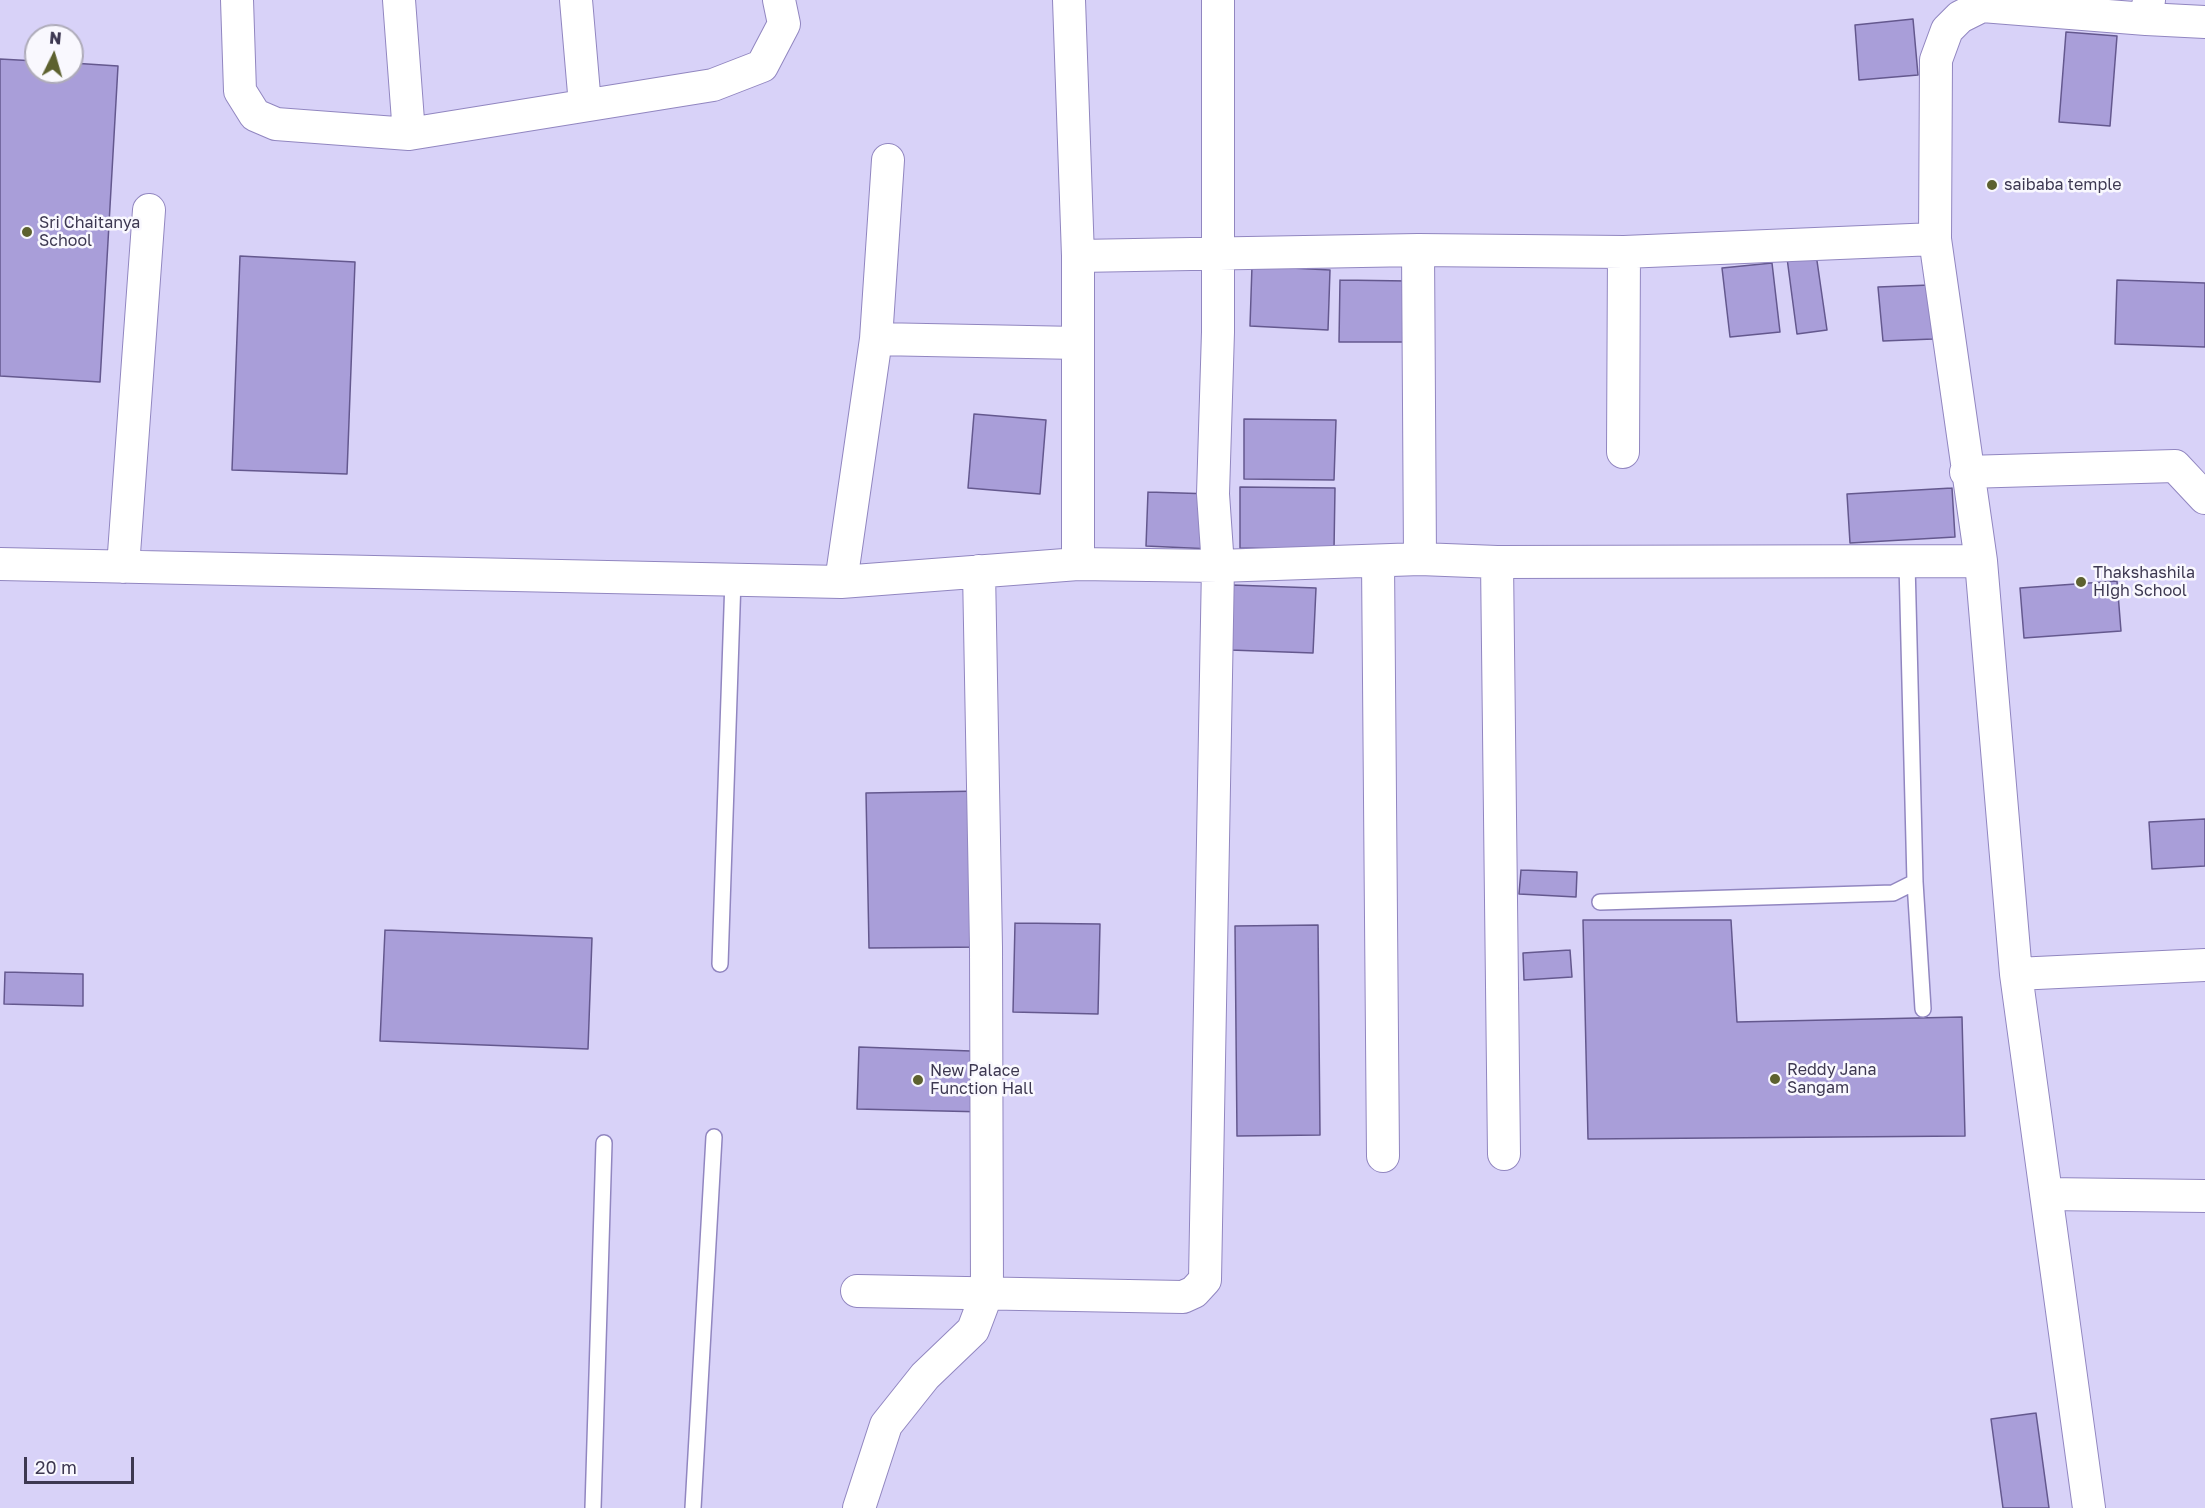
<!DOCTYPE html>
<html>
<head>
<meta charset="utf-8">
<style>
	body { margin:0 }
	#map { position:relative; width:2205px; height:1508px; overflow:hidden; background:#d8d2f8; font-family:"Golos Text",sans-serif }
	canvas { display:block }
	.north { position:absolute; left:24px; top:24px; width:60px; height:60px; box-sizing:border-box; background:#f9f8fe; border:2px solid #aeabb9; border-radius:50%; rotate:5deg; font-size:16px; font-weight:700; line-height:24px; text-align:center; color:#3d3851 }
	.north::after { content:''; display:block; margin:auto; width:21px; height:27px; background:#5d612f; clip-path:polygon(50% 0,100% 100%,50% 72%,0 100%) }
	.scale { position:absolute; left:24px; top:1457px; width:110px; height:27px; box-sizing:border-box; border:3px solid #3d3851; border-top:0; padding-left:8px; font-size:18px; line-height:21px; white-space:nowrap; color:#3d3851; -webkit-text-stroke:4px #f9f8fe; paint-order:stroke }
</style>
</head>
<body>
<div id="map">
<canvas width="2205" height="1508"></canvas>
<div class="north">N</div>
<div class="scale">20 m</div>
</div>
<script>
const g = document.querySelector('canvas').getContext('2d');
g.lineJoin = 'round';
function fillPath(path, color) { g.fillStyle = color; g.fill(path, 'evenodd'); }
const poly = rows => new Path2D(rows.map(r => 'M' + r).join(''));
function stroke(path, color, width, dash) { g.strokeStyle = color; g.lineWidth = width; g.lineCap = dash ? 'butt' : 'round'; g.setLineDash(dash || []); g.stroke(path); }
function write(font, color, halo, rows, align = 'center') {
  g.font = font + ' "Golos Text",sans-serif'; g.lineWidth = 5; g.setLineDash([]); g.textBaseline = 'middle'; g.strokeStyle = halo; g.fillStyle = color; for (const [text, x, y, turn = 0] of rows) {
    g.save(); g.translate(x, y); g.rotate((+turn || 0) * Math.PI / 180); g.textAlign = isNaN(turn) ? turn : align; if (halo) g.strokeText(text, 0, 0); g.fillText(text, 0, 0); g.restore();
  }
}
const building = poly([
	[1913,19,1918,75,1859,80,1855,25,1913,19],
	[2066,32,2117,36,2110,126,2059,122,2066,32],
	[0,59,36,61,36,72,72,72,72,63,118,66,100,382,0,376,0,59],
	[1816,254,1827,330,1797,334,1787,258,1816,254],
	[240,256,355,262,347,474,232,470,240,256],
	[1772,263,1780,332,1730,337,1722,268,1772,263],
	[1252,266,1330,270,1328,330,1250,326,1252,266],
	[1340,280,1408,281,1407,342,1339,342,1340,280],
	[2117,280,2205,283,2205,347,2115,344,2117,280],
	[1930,285,1933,339,1883,341,1878,287,1930,285],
	[974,414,1046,420,1040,494,968,488,974,414],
	[1244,419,1336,420,1334,480,1244,479,1244,419],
	[1240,487,1335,488,1334,550,1240,548,1240,487],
	[1952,488,1955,537,1850,543,1847,494,1952,488],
	[1148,492,1213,494,1211,549,1146,546,1148,492],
	[2117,581,2121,631,2024,638,2020,588,2117,581],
	[1232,585,1316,588,1313,653,1230,650,1232,585],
	[983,791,986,947,869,948,866,793,983,791],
	[2205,819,2205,866,2152,869,2149,822,2205,819],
	[1521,870,1577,872,1576,897,1519,894,1521,870],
	[1583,920,1731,920,1737,1022,1962,1017,1965,1136,1588,1139,1583,920],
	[1015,923,1100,924,1098,1014,1013,1012,1015,923],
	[1318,925,1320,1135,1237,1136,1235,926,1318,925],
	[385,930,592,938,588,1049,380,1041,385,930],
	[1570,950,1572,977,1524,980,1523,953,1570,950],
	[5,972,83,974,83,1006,4,1004,5,972],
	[859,1047,971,1051,986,1112,857,1109,859,1047],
	[2036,1413,2049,1508,2003,1508,1991,1419,2036,1413]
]);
fillPath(building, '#a99ed9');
stroke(building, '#64588e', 1.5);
const service = poly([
	[1915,882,1923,1009],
	[1600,902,1893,893,1915,882,1907,563],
	[720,964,733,579],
	[593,1508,604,1143],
	[693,1508,714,1137]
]);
const minor = poly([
	[237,0,240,91,255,115,276,124,409,134,713,85,762,66,784,24,779,0],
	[399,0,409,134],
	[576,0,585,105],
	[1069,0,1078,256,1078,564],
	[2146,19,2205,22],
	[1418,250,1420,559],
	[1078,256,1418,250,1624,252,1935,239],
	[876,339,1078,343],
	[1623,452,1624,252],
	[1966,472,2175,466,2205,498],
	[1378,561,1383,1156],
	[1497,562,1504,1154],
	[0,564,841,582,1078,564,1218,566,1420,559,1497,562,1981,561],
	[123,567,149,210],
	[841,582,876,339,888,160],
	[2016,974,2205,965],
	[2046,1194,2205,1196],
	[857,1291,1183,1297,1194,1292,1205,1280,1218,566,1213,494,1218,332,1218,0],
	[859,1508,886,1425,925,1376,973,1330,987,1293,986,947,979,571],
	[2089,1508,2016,974,1981,561,1935,239,1936,60,1947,30,1960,17,1982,6,2146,19,2149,0]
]);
stroke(service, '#9186c0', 18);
stroke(minor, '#9186c0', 34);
stroke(service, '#fff', 15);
stroke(minor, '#fff', 32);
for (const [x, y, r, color] of [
	[1992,185,6,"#5d612f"],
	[27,232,6,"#5d612f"],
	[2081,582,6,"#5d612f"],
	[1775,1079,6,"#5d612f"],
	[918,1080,6,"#5d612f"]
]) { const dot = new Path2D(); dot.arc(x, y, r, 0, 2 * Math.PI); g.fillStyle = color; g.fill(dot); stroke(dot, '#f9f8fe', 2); }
write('16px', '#3d3851', '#f9f8fe', [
	["saibaba temple",2004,185],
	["Sri Chaitanya",39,223],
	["School",39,241],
	["Thakshashila",2093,573],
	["HIgh School",2093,591],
	["Reddy Jana",1787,1070],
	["Sangam",1787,1088],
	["New Palace",930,1071],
	["Function Hall",930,1089]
], 'left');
</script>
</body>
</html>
